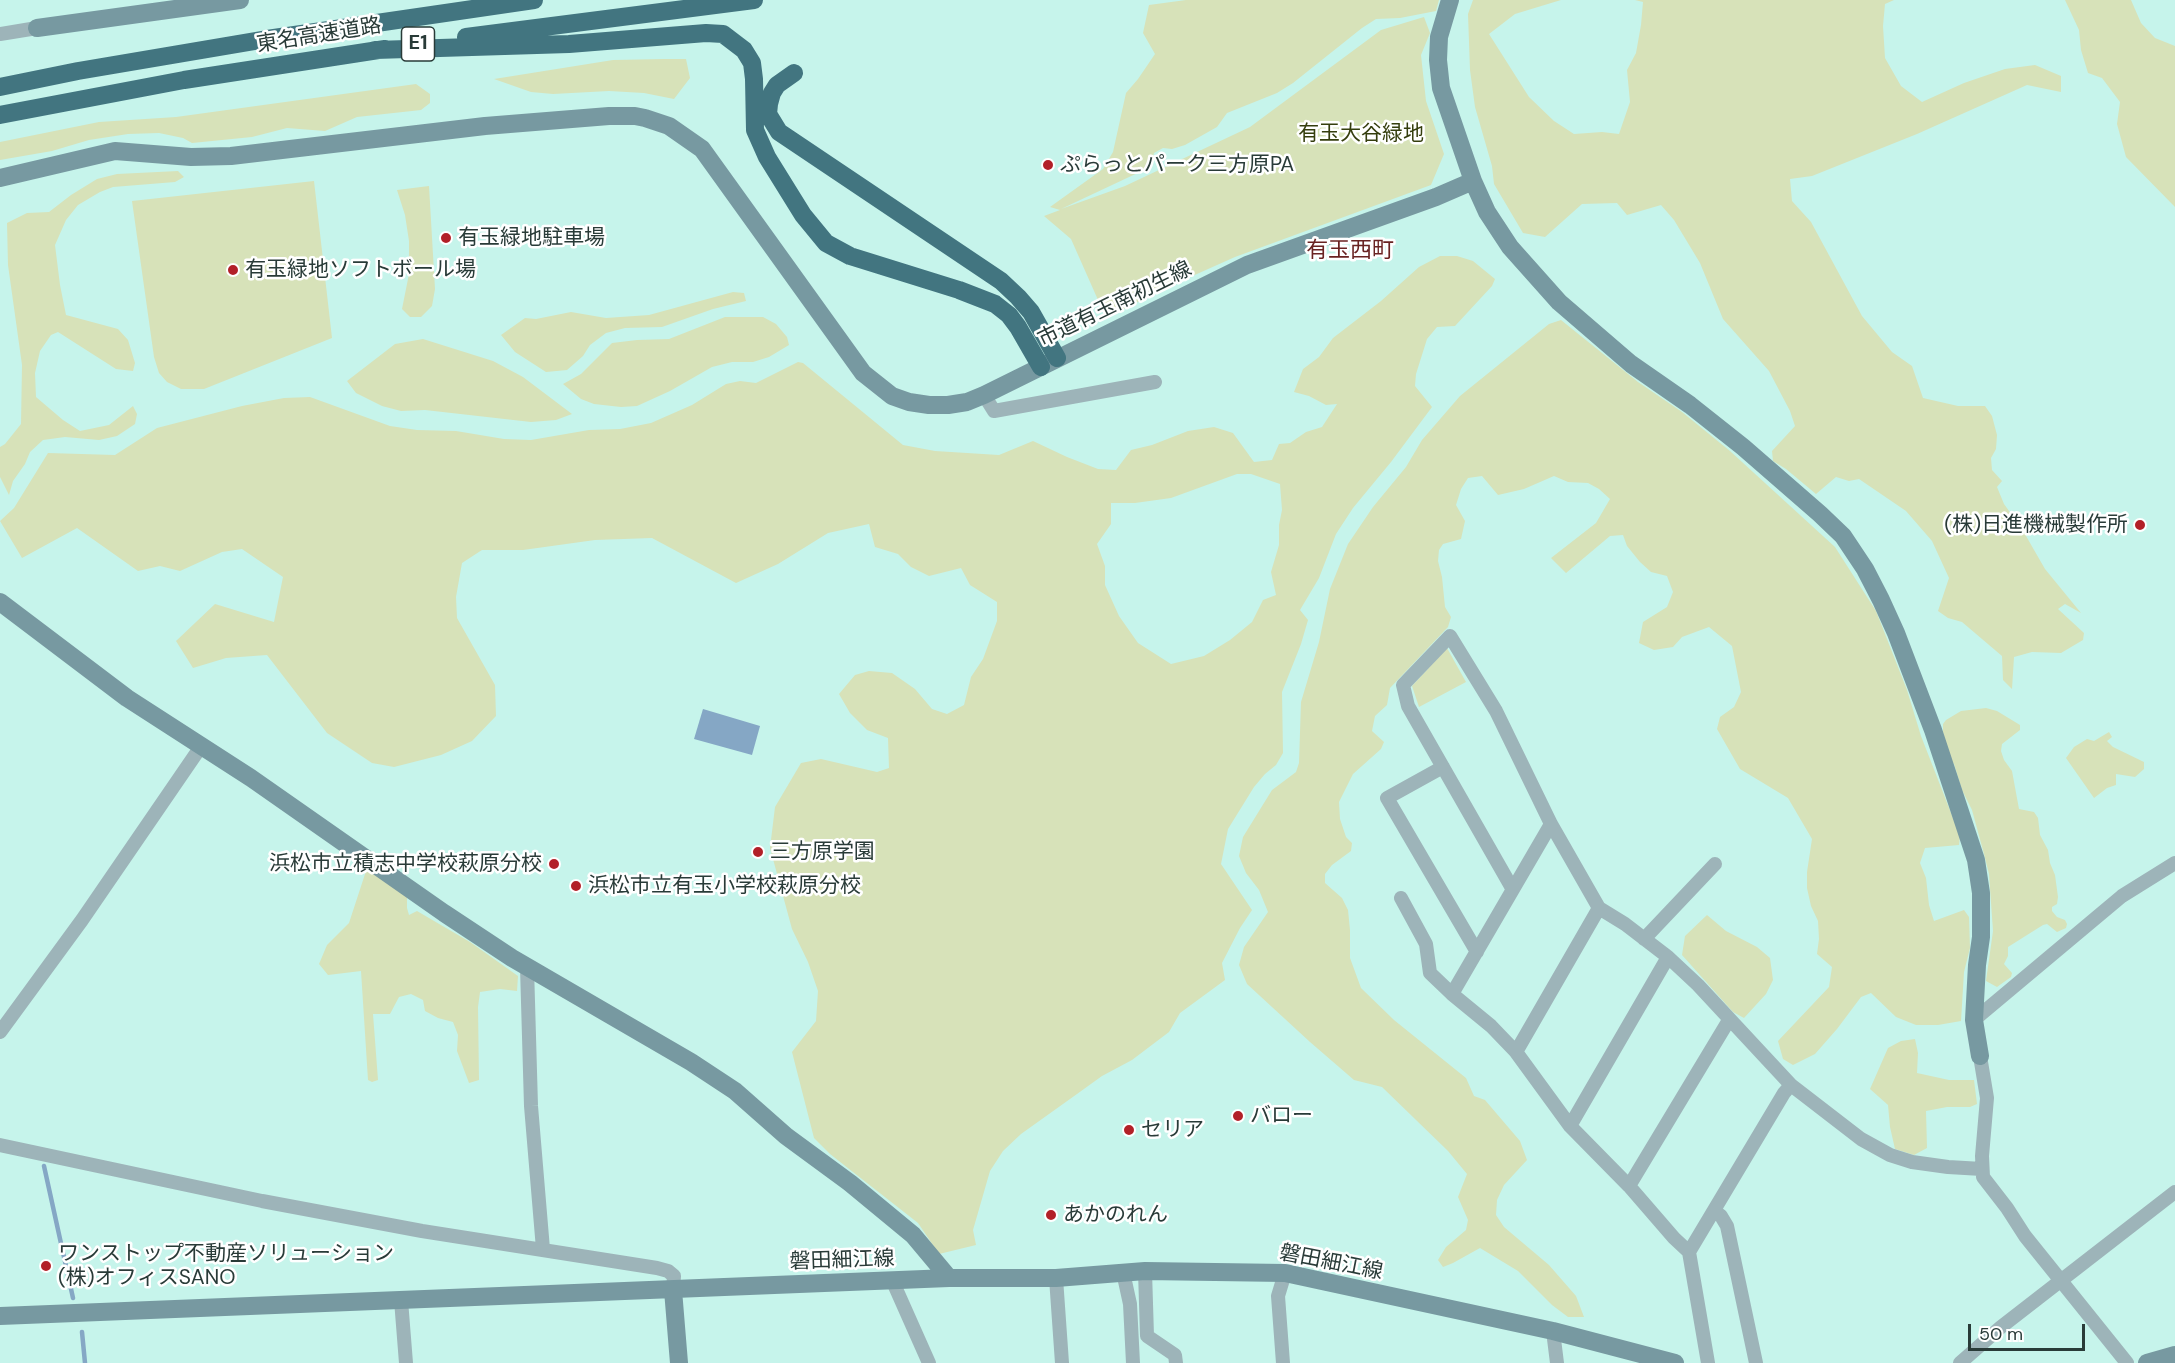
<!DOCTYPE html>
<html>
<head>
<meta charset="utf-8">
<style>
	body { margin:0 }
	#map { position:relative; width:2175px; height:1363px; overflow:hidden; background:#c6f4eb; font-family:"DM Sans",sans-serif }
	canvas { display:block }
	.scale { position:absolute; left:1968px; top:1324px; width:117px; height:27px; box-sizing:border-box; border:3px solid #293b38; border-top:0; padding-left:8px; font-size:18px; line-height:21px; white-space:nowrap; color:#293b38; -webkit-text-stroke:4px #fff; paint-order:stroke }
</style>
</head>
<body>
<div id="map">
<canvas width="2175" height="1363"></canvas>
<div class="scale">50 m</div>
</div>
<script>
const g = document.querySelector('canvas').getContext('2d');
g.lineJoin = 'round';
function fillPath(path, color) { g.fillStyle = color; g.fill(path, 'evenodd'); }
const poly = rows => new Path2D(rows.map(r => 'M' + r).join(''));
function stroke(path, color, width, dash) { g.strokeStyle = color; g.lineWidth = width; g.lineCap = dash ? 'butt' : 'round'; g.setLineDash(dash || []); g.stroke(path); }
function write(font, color, halo, rows, align = 'center') {
  g.font = font + ' "DM Sans","Noto Sans JP",sans-serif'; g.lineWidth = 5; g.setLineDash([]); g.textBaseline = 'middle'; g.strokeStyle = halo; g.fillStyle = color; for (const [text, x, y, turn = 0] of rows) {
    g.save(); g.translate(x, y); g.rotate((+turn || 0) * Math.PI / 180); g.textAlign = isNaN(turn) ? turn : align; if (halo) g.strokeText(text, 0, 0); g.fillText(text, 0, 0); g.restore();
  }
}
fillPath(poly([
	[1186,0,1439,0,1436,11,1400,18,1376,19,1362,28,1293,83,1277,93,1227,113,1217,127,1185,145,1172,149,1163,148,1154,153,1152,161,1144,170,1061,209,1125,186,1250,127,1381,30,1424,17,1430,33,1421,55,1426,101,1444,154,1431,185,1235,257,1170,286,1106,318,1071,239,1044,216,1060,210,1050,207,1103,169,1113,152,1126,93,1138,79,1155,54,1143,33,1149,5],
	[1473,0,1561,0,1515,14,1489,34,1529,97,1554,121,1574,134,1602,132,1619,134,1630,102,1627,70,1636,53,1641,25,1643,2,1635,0,1894,0,1885,4,1883,26,1885,58,1901,86,1922,102,1964,83,2005,69,2035,65,2061,76,2061,92,2027,85,1917,134,1812,176,1790,179,1792,201,1811,222,1862,316,1892,352,1912,366,1923,398,1958,406,1985,406,1992,416,1997,435,1996,449,1991,458,1992,470,2002,481,1997,487,2004,504,2022,529,2045,569,2081,613,2065,604,2058,609,2084,633,2083,640,2061,653,2032,652,2014,657,2012,689,2003,680,2002,656,1962,622,1948,618,1938,611,1949,578,1932,541,1906,511,1859,479,1849,481,1836,477,1816,494,1786,469,1773,461,1772,451,1795,426,1790,411,1769,371,1723,319,1700,263,1674,220,1661,205,1627,215,1617,203,1582,204,1545,237,1523,233,1494,184,1492,166,1475,107,1470,70,1468,14],
	[2065,0,2131,0,2141,23,2155,38,2175,46,2175,207,2126,157,2117,124,2120,102,2102,78,2088,73,2081,50,2079,30],
	[664,59,686,59,690,78,674,99,644,93,609,91,553,94,531,92,494,79,613,60],
	[416,84,430,94,430,103,421,110,357,117,325,131,287,128,252,137,192,143,183,138,159,133,128,134,89,140,52,151,0,160,0,142,99,122,176,117],
	[178,171,184,177,175,182,113,187,100,192,78,205,66,220,55,245,60,285,66,315,118,329,128,340,135,363,133,371,116,369,58,332,51,335,40,351,35,373,36,397,63,420,80,431,109,425,133,406,137,414,135,424,117,436,99,440,65,437,43,440,30,452,25,464,13,481,9,495,0,477,0,447,5,444,21,424,22,365,8,265,7,223,27,213,49,212,71,195,97,179,117,174],
	[314,181,332,338,204,389,181,389,167,382,159,373,154,357,132,201],
	[429,186,435,289,432,306,421,317,410,317,402,309,409,274,409,241,405,215,397,190],
	[1440,256,1457,256,1473,261,1495,279,1492,286,1455,326,1437,327,1427,339,1416,374,1415,386,1432,407,1391,462,1353,508,1336,534,1319,578,1300,610,1308,620,1301,644,1282,692,1283,753,1276,765,1265,774,1254,787,1228,829,1221,864,1252,910,1240,928,1222,963,1225,980,1180,1013,1169,1032,1132,1060,1102,1076,1077,1094,1021,1134,1003,1151,990,1171,973,1230,976,1245,939,1254,918,1223,830,1154,814,1138,792,1052,816,1021,818,991,808,962,792,929,770,848,775,807,801,763,821,759,877,772,889,768,888,738,867,730,850,713,839,694,855,675,869,671,892,673,915,689,932,709,947,714,964,705,971,677,983,659,997,621,997,602,970,585,961,568,929,576,911,567,898,554,875,547,869,524,828,533,778,564,736,583,652,538,595,540,523,550,482,550,462,563,456,597,457,618,495,685,496,716,472,741,441,755,394,767,372,763,327,733,267,655,226,658,193,668,176,641,215,604,274,622,283,577,242,549,222,552,180,571,160,566,138,571,77,528,22,558,0,521,14,508,48,453,115,455,157,428,242,406,284,398,310,397,390,426,417,430,456,431,504,439,531,440,589,430,620,429,651,423,692,405,726,384,740,381,756,383,798,362,803,363,903,445,935,451,999,455,1033,441,1067,457,1098,469,1116,470,1131,450,1152,445,1188,431,1214,427,1233,433,1254,462,1272,460,1279,444,1290,443,1306,432,1322,427,1337,404,1326,405,1309,396,1294,392,1303,369,1319,357,1333,338,1381,301,1419,267],
	[1237,474,1251,474,1280,484,1282,510,1279,525,1279,545,1271,572,1276,595,1263,600,1252,622,1230,640,1204,656,1171,664,1138,643,1119,616,1105,585,1105,566,1097,544,1111,524,1111,503,1135,503,1171,498],
	[733,292,744,293,746,301,713,309,662,327,625,328,606,333,590,345,583,356,567,370,546,372,515,352,501,335,525,318,536,319,571,312,606,318,649,315],
	[725,317,763,317,776,324,787,337,789,345,769,357,753,362,732,362,712,367,670,391,637,406,621,407,594,404,581,399,563,384,581,374,612,343,637,340,669,339],
	[1561,320,1638,382,1682,412,1730,451,1835,547,1876,611,1907,690,1921,736,1960,836,1959,845,1925,848,1920,863,1926,878,1929,905,1934,921,1964,910,1969,917,1970,948,1964,972,1961,1021,1938,1025,1916,1025,1896,1017,1871,993,1861,997,1837,1029,1815,1054,1793,1065,1783,1059,1778,1041,1829,987,1832,967,1817,954,1819,939,1818,921,1811,906,1807,888,1807,872,1812,839,1788,798,1740,769,1717,729,1720,717,1734,707,1741,692,1732,646,1709,627,1682,637,1673,647,1654,650,1639,643,1643,622,1667,607,1673,592,1667,576,1651,572,1640,562,1627,546,1623,535,1610,536,1566,573,1551,558,1596,523,1610,499,1599,489,1588,483,1568,482,1554,476,1524,489,1498,495,1482,476,1468,478,1461,489,1456,505,1465,521,1461,539,1443,544,1439,550,1438,561,1442,577,1445,607,1451,617,1448,627,1390,688,1387,705,1375,716,1372,731,1384,742,1381,749,1353,774,1339,802,1340,819,1346,837,1352,843,1351,851,1332,865,1325,874,1325,883,1342,898,1348,910,1350,930,1350,958,1361,988,1394,1020,1466,1078,1474,1096,1485,1100,1520,1141,1527,1160,1504,1185,1497,1200,1496,1215,1504,1227,1549,1265,1576,1296,1584,1317,1568,1317,1552,1305,1518,1271,1480,1248,1453,1263,1443,1267,1438,1260,1446,1247,1466,1230,1468,1220,1458,1197,1467,1174,1448,1151,1382,1087,1354,1080,1310,1042,1247,984,1239,965,1244,947,1268,912,1259,890,1246,873,1239,856,1243,837,1272,790,1296,772,1299,763,1301,702,1319,642,1330,589,1348,544,1373,507,1406,467,1422,440,1460,396,1549,324],
	[423,339,493,361,523,377,572,414,556,420,531,422,425,410,401,411,382,406,356,393,347,381,395,344],
	[1447,648,1466,682,1419,707,1412,686],
	[1986,708,1997,711,2020,725,2020,730,2002,744,2001,751,2004,760,2012,771,2019,809,2034,812,2038,818,2040,835,2048,850,2050,863,2055,875,2058,897,2057,904,2052,907,2052,911,2057,917,2065,920,2067,924,2066,928,2057,932,2047,924,2043,925,2008,947,2008,956,2004,964,2012,973,2011,977,1997,987,1986,981,1993,931,1989,874,1984,854,1972,810,1962,790,1954,764,1949,759,1943,732,1943,724,1946,720,1961,711],
	[2109,732,2112,737,2107,741,2113,747,2144,762,2144,769,2135,777,2116,774,2116,785,2107,788,2094,798,2066,758,2074,747,2087,739,2094,741],
	[366,871,380,875,407,895,407,908,409,915,417,911,470,942,518,976,517,991,500,989,480,992,478,1007,479,1080,469,1083,457,1051,458,1035,453,1022,438,1018,425,1011,423,1000,411,994,399,997,390,1014,373,1014,378,1080,372,1082,368,1080,361,971,328,975,319,964,327,945,349,923],
	[1707,915,1726,931,1757,947,1770,958,1773,980,1766,994,1744,1018,1733,1012,1682,955,1685,936],
	[1915,1039,1918,1053,1917,1073,1949,1080,1974,1080,1977,1104,1970,1107,1947,1107,1926,1111,1927,1148,1914,1155,1895,1149,1890,1127,1888,1105,1870,1089,1888,1048,1901,1041]
]), '#d7e2b9');
fillPath(poly([
	[703,709,760,726,752,755,694,739]
]), '#85a7c5');
stroke(poly([
	[44,1166,73,1298],
	[82,1332,85,1363]
]), '#85a7c5', 4.5);
stroke(poly([
	[0,34,37,28],
	[984,395,994,411,1155,382],
	[1443,767,1387,798,1477,952],
	[1551,824,1452,994,1491,1026,1516,1052,1570,1126,1629,1186,1674,1238,1689,1252,1708,1363],
	[1512,888,1408,706,1403,685,1450,636,1496,711,1551,824,1599,908,1625,924,1668,957,1698,985,1791,1085,1861,1139,1890,1155,1912,1162,1948,1167,1982,1169],
	[1401,898,1426,944,1430,973,1452,994],
	[1644,939,1715,864],
	[527,967,531,1106,543,1249],
	[1974,1020,2122,896,2175,863],
	[0,1032,82,920,202,745],
	[1516,1052,1599,908],
	[1980,1056,1987,1098,1982,1156,1983,1177,2007,1208,2025,1236,2127,1363],
	[1570,1126,1668,957],
	[0,1145,262,1201,422,1231,657,1268,668,1271,674,1276,673,1290],
	[1629,1186,1729,1020],
	[1714,1211,1721,1216,1727,1226,1756,1363],
	[1689,1252,1784,1093,1791,1085],
	[1145,1271,1147,1336,1175,1355,1176,1363],
	[1123,1272,1130,1304,1133,1363],
	[1056,1278,1062,1363],
	[893,1282,929,1363],
	[401,1300,406,1363],
	[1553,1331,1557,1363],
	[1283,1363,1278,1296,1285,1273],
	[1960,1363,2001,1327,2175,1192]
]), '#9db4b9', 14);
stroke(poly([
	[1450,0,1439,37,1438,60,1441,88,1473,181,1487,212,1510,247,1559,302,1631,364,1690,405,1743,447,1820,514,1843,536,1865,569,1881,600,1896,633,1933,730,1976,860,1981,893,1981,937,1977,965,1974,1020,1980,1056],
	[37,28,240,0],
	[0,178,115,151,191,157,231,156,485,126,609,116,635,116,645,118,669,126,702,149,863,373,892,396,909,402,929,405,948,405,967,402,984,395,1247,265,1436,197,1473,181],
	[0,602,127,698,251,778,444,913,512,958,691,1062,735,1091,786,1136,850,1183,913,1235,949,1278],
	[673,1290,679,1363],
	[0,1316,949,1278,1056,1278,1145,1271,1285,1273,1553,1331,1675,1363],
	[2147,1363,2175,1355]
]), '#7799a1', 18);
stroke(poly([
	[466,37,754,0],
	[375,50,569,44,706,33,723,34,744,50,752,63,754,79,755,130,767,157,803,215,826,243,850,256,959,290,995,304,1009,315,1018,327,1041,367],
	[794,73,777,85,772,93,769,104,768,114,779,132,1001,281,1018,297,1031,312,1057,358],
	[0,87,78,71,267,39,534,0],
	[0,115,184,80,385,49]
]), '#427580', 18);
for (const [x, y, r, color] of [
	[1048,165,6,"#b22028"],
	[446,238,6,"#b22028"],
	[233,270,6,"#b22028"],
	[2140,525,6,"#b22028"],
	[758,852,6,"#b22028"],
	[554,864,6,"#b22028"],
	[576,886,6,"#b22028"],
	[1238,1116,6,"#b22028"],
	[1129,1130,6,"#b22028"],
	[1051,1215,6,"#b22028"],
	[46,1266,6,"#b22028"]
]) { const dot = new Path2D(); dot.arc(x, y, r, 0, 2 * Math.PI); g.fillStyle = color; g.fill(dot); stroke(dot, '#fff', 2); }
for (const [x, y, w] of [
	[418,44,33]
]) { const box = new Path2D(); box.roundRect(x - w / 2, y - 17, w, 34, 4.5); g.fillStyle = '#fff'; g.fill(box); stroke(box, '#293b38', 1.5); }
write('bold 20px', '#293b38', null, [
	["E1",418,44]
]);
write('21px', '#293b38', '#fff', [
	["東名高速道路",319,36,-9],
	["市道有玉南初生線",1115,305,-26],
	["磐田細江線",842,1261,-2],
	["磐田細江線",1331,1263,11]
]);
write('21px', '#353e0e', '#fff', [
	["有玉大谷緑地",1361,134]
]);
write('21px', '#293b38', '#fff', [
	["ぷらっとパーク三方原PA",1060,165],
	["有玉緑地駐車場",458,238],
	["有玉緑地ソフトボール場",245,270],
	["(株)日進機械製作所",2128,525,"right"],
	["三方原学園",770,852],
	["浜松市立積志中学校萩原分校",542,864,"right"],
	["浜松市立有玉小学校萩原分校",588,886],
	["バロー",1250,1116],
	["セリア",1141,1130],
	["あかのれん",1063,1215],
	["ワンストップ不動産ソリューション",58,1254],
	["(株)オフィスSANO",58,1278]
], 'left');
write('22px', '#692322', '#fff', [
	["有玉西町",1350,251]
]);
</script>
</body>
</html>
